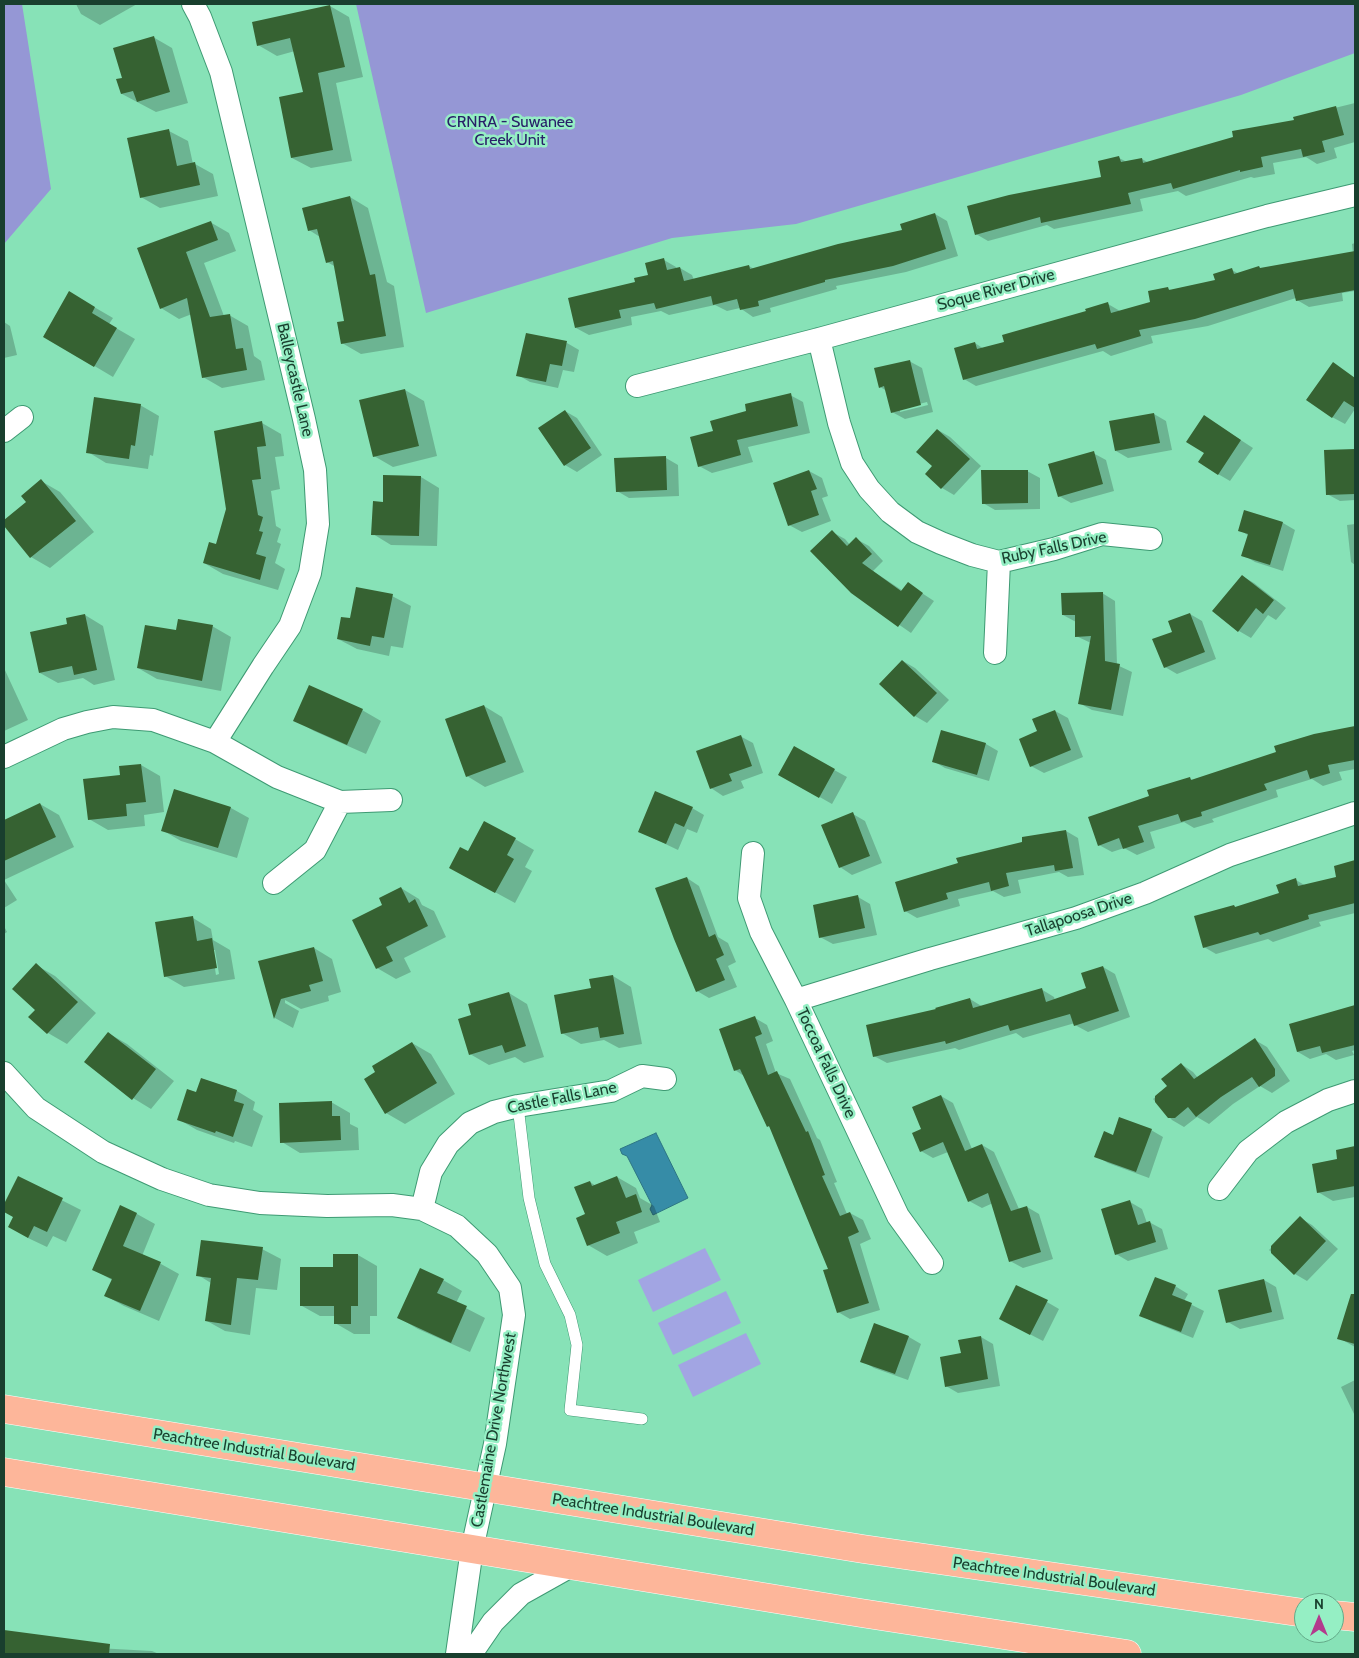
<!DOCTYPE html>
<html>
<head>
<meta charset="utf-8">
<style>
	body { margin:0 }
	#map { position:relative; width:1359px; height:1658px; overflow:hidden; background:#87e2b7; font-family:Cabin,sans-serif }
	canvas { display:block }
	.frame { position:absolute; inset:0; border:5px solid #193f2e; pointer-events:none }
	.north { position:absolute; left:1294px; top:1593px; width:50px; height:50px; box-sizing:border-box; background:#95efc4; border:1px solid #63a988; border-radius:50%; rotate:0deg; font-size:14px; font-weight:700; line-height:20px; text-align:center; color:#193f2e }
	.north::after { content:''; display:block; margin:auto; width:18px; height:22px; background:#b33a8d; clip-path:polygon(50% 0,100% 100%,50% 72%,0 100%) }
</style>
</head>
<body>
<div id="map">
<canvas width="1359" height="1658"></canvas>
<div class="frame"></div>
<div class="north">N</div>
</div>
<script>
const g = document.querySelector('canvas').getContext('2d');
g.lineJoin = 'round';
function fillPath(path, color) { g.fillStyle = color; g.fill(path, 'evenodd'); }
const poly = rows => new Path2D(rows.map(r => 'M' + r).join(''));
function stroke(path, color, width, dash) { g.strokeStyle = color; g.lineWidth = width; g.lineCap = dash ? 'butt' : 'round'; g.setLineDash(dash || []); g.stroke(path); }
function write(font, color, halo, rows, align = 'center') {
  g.font = font + ' Cabin,sans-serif'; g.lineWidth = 5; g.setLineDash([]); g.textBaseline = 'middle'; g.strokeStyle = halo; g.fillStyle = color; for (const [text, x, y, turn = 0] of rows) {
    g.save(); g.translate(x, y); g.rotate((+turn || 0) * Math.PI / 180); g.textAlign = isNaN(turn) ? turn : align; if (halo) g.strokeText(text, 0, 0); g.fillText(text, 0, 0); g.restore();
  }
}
fillPath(poly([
	[705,1248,721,1280,653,1312,638,1280],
	[726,1291,741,1323,673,1355,658,1323],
	[746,1333,761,1364,693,1397,678,1365]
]), '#a2a5e3');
fillPath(poly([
	[4,4,22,4,51,189,4,244],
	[356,4,1355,4,1355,53,1241,95,796,224,672,238,426,313]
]), '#9597d5');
const water = poly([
	[656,1133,688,1198,653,1215,650,1209,652,1205,627,1156,622,1154,620,1149,656,1133]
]);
fillPath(water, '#368ca7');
stroke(water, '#2d7583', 1);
fillPath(poly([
	[76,4,137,4,100,25,81,14],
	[330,6,349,17,363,77,336,83,352,161,311,168,292,158,304,93,295,51,277,56,258,45],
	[153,37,172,48,188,103,156,112,122,94,123,78],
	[1355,103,1355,142,1334,148,1337,158,1317,164,1306,157,1273,163,1275,174,1254,178,1251,177,1186,196,1178,191,1140,199,1143,211,1054,229,1047,225,988,241,976,234,1103,178,1119,158,1127,162,1142,159,1149,163,1295,121,1294,118],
	[169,131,188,141,193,164,195,164,213,174,218,196,160,208,141,197],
	[350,197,368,208,387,282,394,286,404,347,361,354,342,343,345,322,336,267,327,262,320,237,309,230],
	[935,214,947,221,958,256,906,272,836,286,837,289,770,308,771,312,753,317,740,308,727,311,715,305,669,315,661,311,631,317,632,325,589,335,576,328,637,283,649,276,664,260,676,267,677,269,680,268,692,275,694,280,749,266,754,269,904,231],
	[210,222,229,233,236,251,204,263,224,316,229,315,248,326,254,356,261,361,265,380,222,388,203,377,192,314,179,319,161,308,138,249],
	[1355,243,1355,291,1342,293,1343,301,1309,307,1297,300,1296,298,1208,326,1151,336,1153,343,1111,356,1103,351,976,386,964,379,975,343,984,349,1005,342,1108,304,1120,311,1152,303,1168,289,1171,290,1216,281,1232,270,1239,274,1353,253,1352,244],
	[70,293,113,318,109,324,135,339,113,377,44,336],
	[4,322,10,326,17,355,4,358],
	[567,343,579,350,574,372,563,370,558,388,530,382,518,375],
	[909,361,922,368,933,412,905,419,892,412,887,391,880,387],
	[927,402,928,405,900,412,900,409],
	[1334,364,1355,378,1355,409,1345,424,1332,417],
	[405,390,424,401,437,456,393,467,374,456],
	[790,395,803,402,810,433,748,447,753,462,712,473,699,466,714,431,748,412],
	[140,405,159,416,153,456,150,455,148,469,106,463,88,452],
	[565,411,577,418,602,455,577,472,565,465],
	[1154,414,1166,421,1172,450,1128,458,1116,451],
	[262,423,281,434,284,456,275,457,280,489,271,491,276,526,281,529,277,542,281,544,275,563,285,569,278,590,223,574,204,563,216,545],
	[1216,424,1253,448,1230,481,1218,474],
	[938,430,950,437,981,466,954,495,942,488,927,474,934,466],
	[1355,450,1355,500,1340,501,1327,494,1326,451],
	[1093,453,1106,460,1114,491,1071,503,1059,496],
	[666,458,678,465,679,496,629,498,617,491],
	[809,471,822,478,828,496,822,498,831,521,802,532,789,525],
	[1027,471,1040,478,1040,509,995,510,983,503],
	[421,477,439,488,437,546,391,545,373,534,384,503],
	[41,481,60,492,94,532,50,568,31,557,4,524,4,522,28,502],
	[1283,523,1295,530,1283,571,1255,562,1243,555,1249,536,1240,530],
	[1355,524,1355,565,1351,562,1347,525],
	[832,532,845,539,850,545,856,539,869,546,883,561,873,571,903,591,908,584,934,601,911,633,852,592],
	[1242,576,1254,583,1286,608,1276,620,1268,615,1251,638,1239,631],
	[1102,593,1115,601,1117,665,1132,672,1123,716,1092,710,1079,703,1091,643,1076,636,1076,622,1063,615],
	[392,596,411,606,403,648,391,646,389,656,357,649,338,639,350,620],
	[1190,614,1202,621,1216,659,1177,674,1165,667,1173,633],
	[85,615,103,626,115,680,94,685,83,678,58,683,40,673,69,625],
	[212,626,231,637,221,691,157,679,138,668,177,632],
	[903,661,915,668,949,700,927,723,915,716,881,684],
	[4,668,28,720,4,731],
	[484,706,502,717,524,772,485,787,467,776],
	[362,710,381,721,366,754,314,731,295,720],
	[1055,711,1068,718,1083,757,1044,773,1031,766,1039,732],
	[1355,727,1355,769,1339,772,1342,780,1323,786,1312,779,1276,790,1278,797,1212,819,1214,822,1194,828,1184,822,1150,832,1155,848,1137,855,1124,848,1112,852,1099,845,1150,797,1189,778,1194,781,1278,753,1314,736],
	[942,731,986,744,998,751,989,781,945,768,933,761],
	[740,736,753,743,763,773,741,781,744,788,723,796,711,788],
	[794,748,847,777,832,804,779,774],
	[141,765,160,776,164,812,144,815,145,826,108,830,89,819],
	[40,804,59,815,74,847,4,880,17,900,4,908,4,821],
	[231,808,249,818,237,858,181,841,162,830],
	[692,808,704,815,697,833,687,829,678,850,640,832],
	[853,814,865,821,882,863,852,875,840,867],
	[1066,831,1078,838,1084,875,1068,877,1059,872,1018,880,1021,893,1004,897,993,891,958,899,960,906,917,918,905,911],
	[515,839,534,850,525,867,532,871,515,903,469,878,469,853],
	[1355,862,1355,913,1319,922,1321,926,1273,942,1268,939,1216,954,1204,947,1234,906,1237,908,1280,894,1296,880,1306,886,1338,878,1335,867],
	[687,878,699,886,718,937,728,943,736,962,728,966,737,987,709,998,697,991],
	[401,888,419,899,422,905,434,911,446,937,404,958,411,972,396,979,377,968,384,905],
	[858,897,870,904,877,935,833,944,820,937],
	[193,918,211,929,213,940,230,950,235,979,184,987,165,976],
	[212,950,215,950,219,974,216,975],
	[4,926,7,932,4,934],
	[314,948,332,959,341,992,328,996,329,1001,301,1009,285,1000,285,1003,299,1011,293,1028,275,1018,260,962],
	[36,965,55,976,96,1013,67,1044,48,1033,30,1017,37,1010],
	[1103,967,1115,974,1130,1017,1088,1032,1075,1025,1075,1023,1023,1038,1016,1033,959,1050,955,1048,887,1063,874,1056,937,1010,970,999,983,1007,1041,989,1054,997,1055,1000,1087,989],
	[613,976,631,987,642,1044,619,1048,604,1040,581,1044,562,1033,592,989],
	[509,993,527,1004,544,1057,524,1063,515,1057,489,1065,470,1054,473,1016],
	[1355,1008,1355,1050,1352,1051,1354,1055,1336,1060,1326,1054,1310,1059,1298,1052,1291,1025],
	[755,1018,767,1025,773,1041,766,1044,776,1073,790,1079,817,1138,820,1140,837,1182,834,1183,847,1214,850,1213,863,1220,871,1239,860,1244,880,1310,850,1319,838,1312,830,1269,772,1128,768,1126,744,1076,735,1070],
	[108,1033,127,1044,174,1081,151,1109,133,1098],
	[1255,1040,1267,1047,1290,1081,1272,1093,1260,1086,1233,1104,1209,1124,1197,1117,1184,1127,1172,1120,1153,1099,1169,1086,1181,1064,1193,1072,1198,1078],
	[412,1043,431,1054,455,1094,405,1124,386,1113],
	[237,1091,255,1102,253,1110,263,1116,252,1147,235,1141,234,1143,197,1130,178,1119,197,1094],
	[941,1096,953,1103,972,1149,982,1145,994,1152,1019,1209,1027,1207,1039,1214,1053,1259,1023,1268,1010,1261,993,1203,982,1208,969,1201,948,1152,933,1158,921,1151],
	[331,1102,350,1113,350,1124,358,1128,359,1150,300,1153,282,1142],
	[1151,1130,1163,1137,1149,1178,1108,1163,1096,1156,1114,1136],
	[1355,1148,1355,1197,1333,1201,1318,1192,1338,1160,1337,1151],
	[617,1177,636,1188,640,1198,654,1206,660,1222,634,1232,638,1243,607,1256,588,1245,590,1182,596,1186],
	[18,1178,81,1210,66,1242,53,1236,47,1247,28,1238,14,1217,4,1211,4,1207],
	[1130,1202,1142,1209,1147,1223,1149,1222,1162,1229,1168,1249,1128,1261,1116,1254],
	[121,1207,137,1214,155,1224,142,1256,161,1264,179,1274,159,1321,124,1306,106,1296,112,1280,94,1270],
	[1300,1218,1312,1225,1338,1249,1307,1281,1295,1274,1269,1250],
	[262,1249,281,1259,277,1290,256,1288,250,1335,225,1331,207,1321,211,1283,198,1275],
	[358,1255,377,1266,377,1316,370,1316,370,1334,354,1334,335,1323,335,1316,320,1316,302,1306,335,1268],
	[443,1280,462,1291,456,1303,485,1318,470,1352,418,1329,399,1318],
	[1264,1280,1276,1287,1284,1319,1240,1329,1228,1322],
	[1175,1286,1188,1294,1184,1301,1204,1311,1193,1338,1153,1322,1141,1315],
	[1352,1294,1355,1295,1355,1347,1339,1338],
	[1047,1302,1059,1309,1043,1341,1012,1325],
	[875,1325,909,1337,921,1344,908,1380,874,1368,862,1361],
	[981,1337,993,1344,1000,1386,958,1393,946,1386,962,1355],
	[1355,1380,1355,1416,1341,1387],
	[4,1632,87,1642,97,1648,152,1651,159,1654,4,1654]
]), '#0003');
fillPath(poly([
	[330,5,345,67,318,73,333,150,291,158,279,97,303,92,290,38,257,46,252,22],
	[154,36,170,92,137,102,133,91,121,94,116,79,122,78,113,48],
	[1336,106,1344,135,1322,141,1325,152,1303,157,1301,149,1261,157,1263,167,1240,172,1240,170,1173,189,1171,183,1128,193,1131,204,1041,223,1040,217,975,235,967,206,1009,195,1101,177,1098,161,1119,156,1121,162,1142,158,1143,163,1233,137,1232,131,1294,120,1293,117],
	[169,129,177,166,195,162,200,185,140,198,127,138],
	[350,196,370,275,375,274,386,336,341,344,337,322,344,321,333,261,326,263,317,229,308,231,302,208],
	[935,213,946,249,893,266,825,280,825,282,758,301,759,306,740,310,737,299,713,305,711,296,656,309,654,303,619,310,621,318,575,328,568,298,635,282,634,278,648,275,645,263,664,258,667,270,680,267,684,281,749,265,750,269,838,244,902,230,900,224],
	[211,221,218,240,186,252,210,317,230,314,236,349,243,348,247,370,202,378,187,298,160,309,137,248],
	[1355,251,1355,290,1296,301,1293,289,1195,319,1139,330,1141,336,1097,349,1095,344,963,380,954,348,975,342,977,349,1004,342,1002,335,1086,311,1085,309,1108,302,1111,313,1150,302,1148,291,1168,287,1169,290,1215,280,1213,274,1232,268,1234,274,1259,266,1260,268],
	[69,291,95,307,92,313,117,328,94,367,43,337],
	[526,333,567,341,562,366,550,364,546,382,516,376],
	[910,360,921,405,891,413,884,386,879,388,874,368],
	[1333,362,1355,378,1355,408,1344,401,1332,418,1306,400],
	[405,389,419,446,373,457,359,400],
	[791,393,798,426,737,440,741,455,698,467,690,437,713,431,710,421,746,411,745,404],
	[94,397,141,404,135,446,131,445,129,459,86,453],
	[565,410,591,448,564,466,538,428],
	[1154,413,1160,443,1115,451,1109,421],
	[1204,415,1241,440,1218,475,1198,462,1204,453,1186,442],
	[262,421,266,446,257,447,261,479,252,480,258,515,263,517,259,531,263,532,256,554,266,557,260,580,203,563,209,542,216,544,226,509,214,431],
	[937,429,970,459,941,489,925,474,932,466,916,452],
	[1355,449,1355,494,1326,495,1324,450],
	[1094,451,1103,484,1058,497,1048,464],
	[666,456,667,490,616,492,614,458],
	[809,470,817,489,811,491,819,515,788,526,773,483],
	[981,470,1028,470,1028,503,982,504],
	[383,475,421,476,419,536,371,535,373,501,383,502],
	[41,479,76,521,30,558,4,526,4,520,26,502,21,496],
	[1244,510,1283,522,1270,565,1241,556,1248,534,1238,531],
	[832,530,847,546,856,537,872,554,862,563,901,591,908,582,923,593,898,627,851,593,810,551],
	[1242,575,1274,600,1263,614,1256,608,1238,632,1212,611],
	[356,587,393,594,384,638,372,636,370,646,337,639,341,617,350,618],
	[1103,592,1105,661,1120,664,1111,710,1078,704,1091,636,1075,637,1075,615,1062,615,1061,593],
	[1190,613,1205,652,1164,668,1152,639,1172,632,1168,621],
	[85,614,97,670,74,675,72,666,39,673,30,632,67,624,66,618],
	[178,619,213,625,202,681,137,668,145,625,176,630],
	[902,660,937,693,914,717,879,684],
	[309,685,363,709,347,745,293,721],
	[484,705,506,762,466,777,445,719],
	[1055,710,1071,750,1030,767,1019,739,1037,731,1032,719],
	[1355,726,1355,760,1328,765,1330,773,1310,779,1307,770,1264,784,1267,790,1201,812,1202,816,1181,822,1178,814,1138,826,1144,842,1123,849,1119,838,1098,846,1088,817,1149,796,1147,790,1190,777,1191,780,1276,752,1274,746,1314,734],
	[941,730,986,743,977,775,932,762],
	[741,735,752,766,729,774,732,781,710,789,696,751],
	[794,746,835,769,819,798,778,775],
	[141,764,146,802,126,804,127,816,88,820,83,779,120,775,119,766],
	[174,789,231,807,218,848,161,831],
	[655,791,693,807,684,827,675,823,666,844,638,832],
	[40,803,56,837,4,861,4,820],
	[853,812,870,856,839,868,821,825],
	[484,821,516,838,507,855,514,859,495,893,449,868,460,847,468,851],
	[1066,830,1073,868,1055,871,1054,865,1006,873,1009,886,991,891,989,882,946,893,948,899,904,912,895,882,958,863,956,858,1022,842,1022,837],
	[1355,860,1355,903,1308,915,1309,919,1260,935,1258,932,1203,948,1194,916,1234,905,1235,907,1279,893,1276,885,1296,878,1298,886,1336,877,1334,866],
	[687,877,709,937,715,934,724,955,716,959,725,980,696,992,674,939,655,888],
	[401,887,409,903,415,899,428,926,386,947,393,961,376,969,352,920,382,905,379,898],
	[858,895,865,928,819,938,813,905],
	[193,916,197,941,212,938,217,968,164,977,155,922],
	[314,947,323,981,309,985,311,991,281,999,274,1019,258,961],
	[36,963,78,1002,47,1034,28,1017,35,1010,12,989],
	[1103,966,1119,1011,1074,1026,1070,1014,1010,1031,1008,1025,946,1044,945,1041,873,1057,866,1025,936,1009,935,1008,970,998,973,1008,1042,988,1046,1002,1086,988,1081,973],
	[613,975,624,1034,600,1038,598,1027,561,1034,554,995,591,988,589,979],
	[509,992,526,1046,505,1053,502,1045,469,1055,458,1019,471,1015,468,1004],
	[1355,1005,1355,1045,1322,1053,1320,1046,1297,1052,1289,1024],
	[755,1016,762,1034,755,1037,768,1075,777,1071,806,1132,808,1131,825,1175,822,1176,840,1216,850,1212,859,1232,848,1237,869,1303,837,1313,823,1270,828,1269,769,1126,767,1127,740,1069,734,1071,719,1029],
	[108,1032,156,1069,132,1100,84,1062],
	[1255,1038,1275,1069,1275,1076,1259,1087,1252,1077,1221,1097,1196,1117,1188,1107,1175,1118,1168,1118,1155,1102,1155,1096,1167,1086,1161,1079,1181,1063,1194,1079],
	[412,1042,437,1083,385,1114,364,1079,375,1072,372,1066],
	[201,1078,237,1090,234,1101,244,1104,233,1137,216,1131,215,1133,177,1120,187,1089,196,1092],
	[941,1095,965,1151,982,1144,1011,1211,1027,1206,1041,1252,1009,1262,988,1193,968,1202,943,1142,920,1152,912,1133,921,1129,912,1107],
	[332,1101,332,1116,340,1116,341,1140,280,1143,279,1103],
	[1119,1117,1152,1129,1136,1172,1094,1157,1104,1131,1113,1135],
	[1355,1146,1355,1186,1317,1193,1312,1164,1337,1159,1336,1150],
	[18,1176,63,1198,47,1232,34,1226,28,1238,8,1227,13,1217,4,1212,4,1204],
	[617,1176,626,1198,636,1194,642,1212,616,1222,620,1233,587,1246,576,1218,585,1214,574,1187,590,1181,592,1186],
	[1130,1200,1138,1225,1150,1221,1156,1242,1115,1255,1101,1209],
	[120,1205,137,1213,123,1246,161,1262,140,1311,104,1296,112,1279,92,1270],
	[1300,1216,1326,1241,1294,1275,1271,1253,1271,1246],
	[201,1240,263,1247,258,1280,237,1278,231,1325,205,1321,211,1278,196,1276],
	[333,1254,358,1254,358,1306,351,1306,351,1324,334,1324,334,1306,300,1306,300,1267,333,1267],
	[420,1268,444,1279,437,1293,467,1306,451,1343,397,1318],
	[1155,1277,1176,1285,1172,1295,1192,1303,1181,1332,1139,1316],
	[1264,1279,1272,1312,1226,1323,1218,1290],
	[1016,1285,1048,1300,1030,1335,999,1319],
	[1351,1294,1355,1294,1355,1344,1337,1339],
	[874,1323,909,1336,895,1374,860,1362],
	[981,1336,988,1379,945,1387,940,1357,961,1353,958,1340],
	[4,1630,110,1644,109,1654,4,1654]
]), '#366232');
const lane = poly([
	[518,1106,529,1198,545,1264,570,1315,577,1345,570,1410,642,1419]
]);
const street = poly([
	[193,4,200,17,221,72,304,419,315,470,318,524,310,573,290,626,263,666,215,742],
	[819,339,839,423,852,463,869,489,890,512,917,532,941,543,972,555,999,562,1054,549,1102,534,1151,539],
	[637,386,819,339,1267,216,1355,195],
	[4,431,22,417],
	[995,653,999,562],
	[4,757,63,729,87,722,113,717,153,720,215,742,277,777,340,802,391,800],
	[753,853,749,898,761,932,796,1000,898,1216,932,1263],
	[274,883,315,850,340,802],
	[796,1000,930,959,1076,918,1145,893,1230,855,1355,813],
	[4,1073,36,1108,103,1152,162,1179,209,1195,260,1203,327,1206,392,1205,422,1209,457,1226,487,1254,510,1288,514,1315,495,1444,472,1549,457,1654],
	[1219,1189,1248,1151,1286,1122,1328,1100,1355,1091],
	[422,1209,431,1172,448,1144,470,1123,494,1112,518,1106,611,1091,642,1076,665,1079],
	[471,1654,493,1622,521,1594,571,1566]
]);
const highway = poly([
	[4,1409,863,1549,1304,1613],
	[4,1472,861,1613,1127,1654],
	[1334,1615,1355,1617]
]);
stroke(lane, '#3e9a73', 12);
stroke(street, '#3e9a73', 24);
stroke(highway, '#fff', 29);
stroke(lane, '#fff', 11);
stroke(street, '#fff', 22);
stroke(highway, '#fdb69a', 28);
write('16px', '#292068', '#95efc4', [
	["CRNRA - Suwanee",510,122],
	["Creek Unit",510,140]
]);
write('16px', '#193f2e', '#95efc4', [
	["Soque River Drive",996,290,-15],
	["Balleycastle Lane",295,380,77],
	["Ruby Falls Drive",1054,548,-12],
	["Tallapoosa Drive",1079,915,-18],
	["Toccoa Falls Drive",826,1063,65],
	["Castle Falls Lane",562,1098,-11],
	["Castlemaine Drive Northwest",494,1430,-80],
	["Peachtree Industrial Boulevard",254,1450,9],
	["Peachtree Industrial Boulevard",653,1515,9],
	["Peachtree Industrial Boulevard",1054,1577,8]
]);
</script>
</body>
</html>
